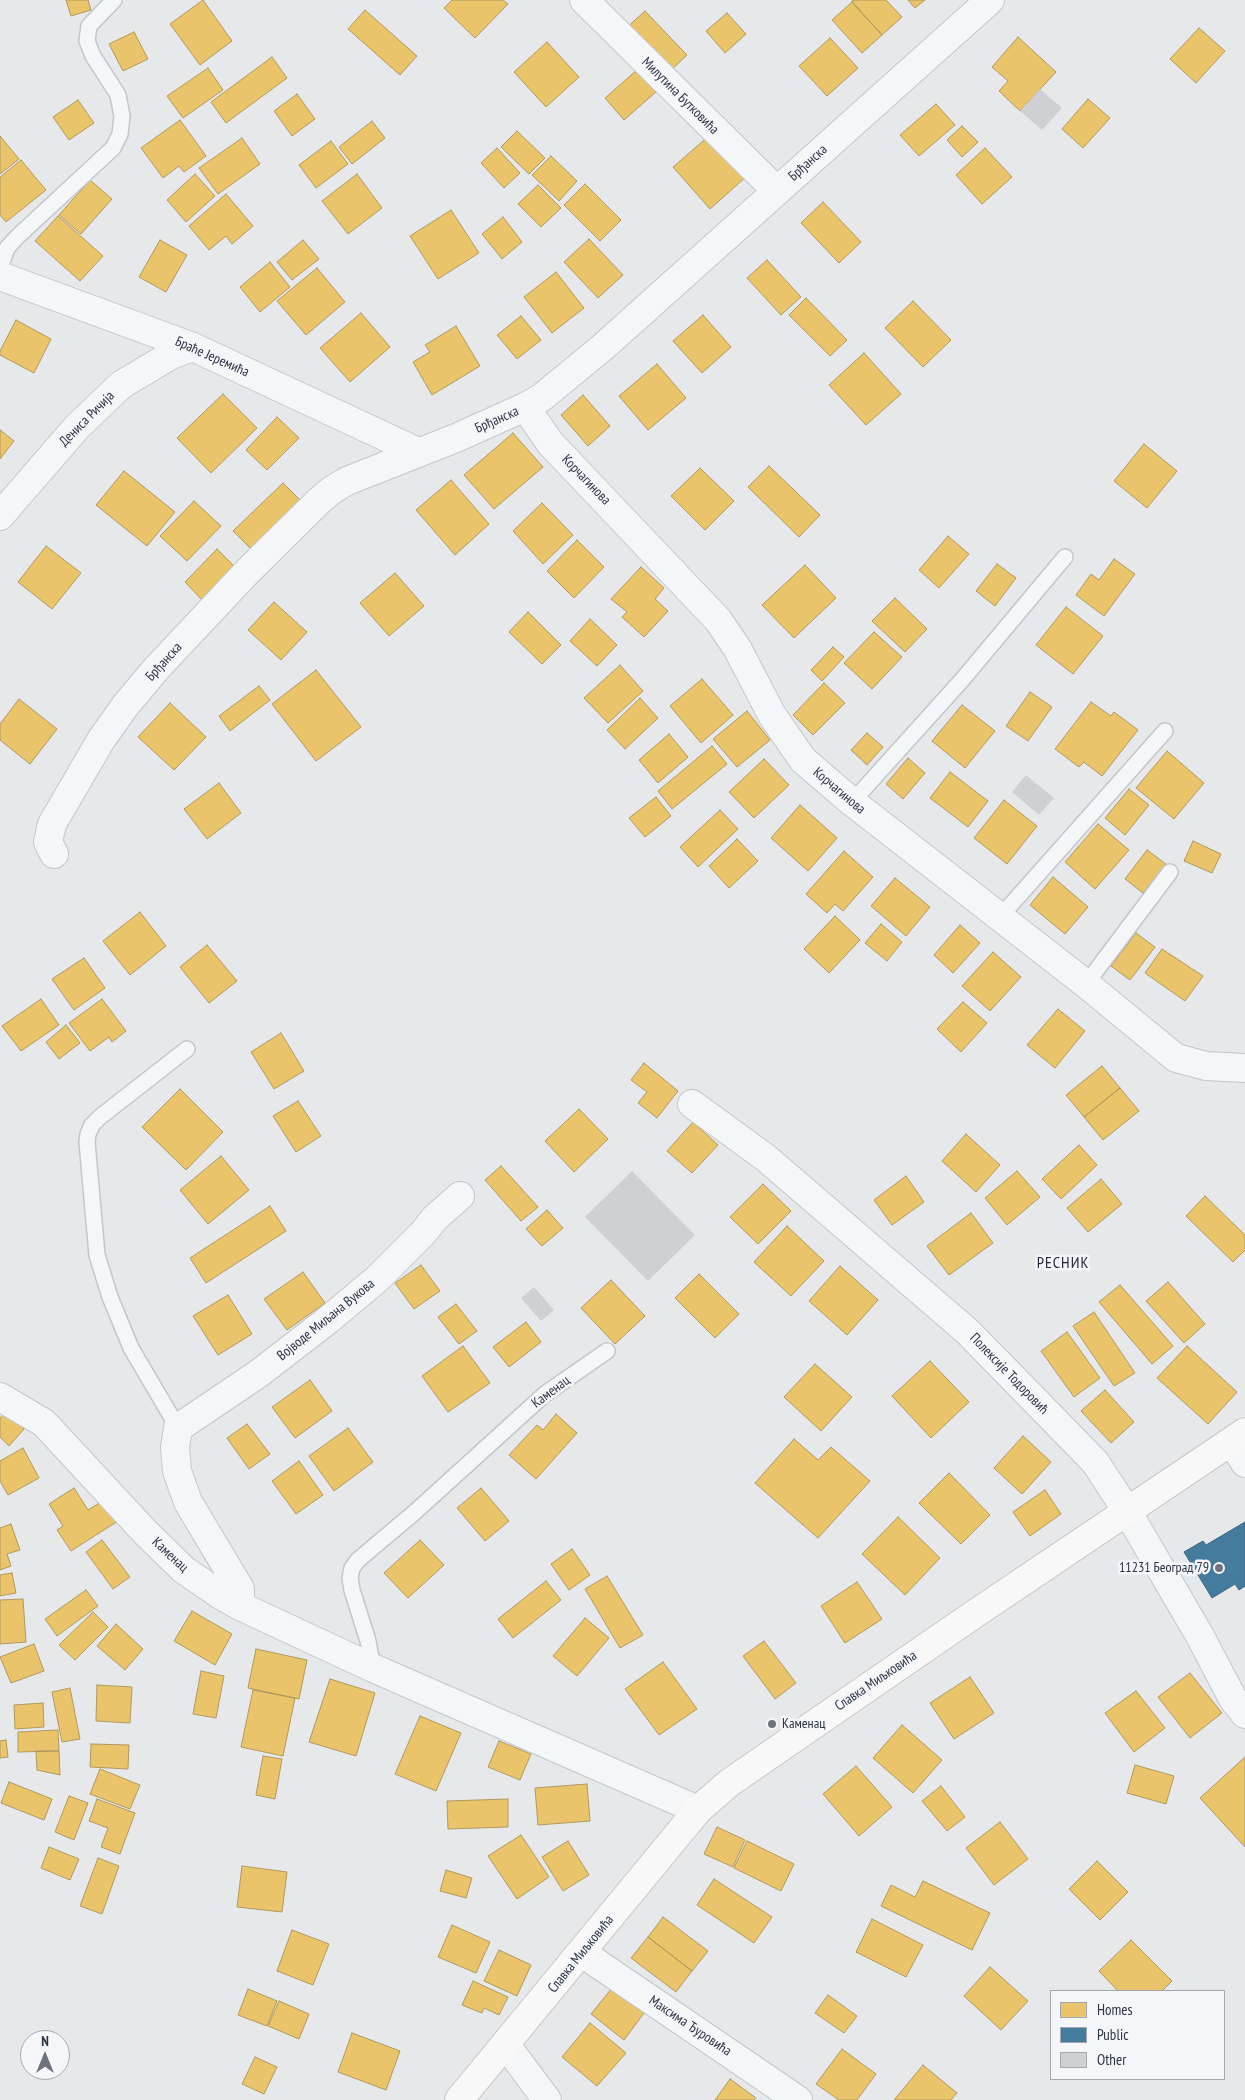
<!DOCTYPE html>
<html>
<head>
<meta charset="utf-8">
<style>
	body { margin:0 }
	#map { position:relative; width:1245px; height:2100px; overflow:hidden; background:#e6e8ea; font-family:"PT Sans Narrow",sans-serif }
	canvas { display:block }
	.legend { position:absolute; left:1050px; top:1990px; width:175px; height:90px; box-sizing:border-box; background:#f4f6f9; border:1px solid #a4a8b1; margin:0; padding:6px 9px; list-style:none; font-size:15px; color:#2b3445 }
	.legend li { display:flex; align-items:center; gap:10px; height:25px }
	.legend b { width:25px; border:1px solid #a4a8b1 }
	.north { position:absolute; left:20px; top:2030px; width:50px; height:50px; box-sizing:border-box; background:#f4f6f9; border:1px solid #a4a8b1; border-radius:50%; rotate:0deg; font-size:14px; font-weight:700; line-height:20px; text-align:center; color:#2b3445 }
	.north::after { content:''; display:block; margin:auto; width:18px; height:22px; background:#6c737f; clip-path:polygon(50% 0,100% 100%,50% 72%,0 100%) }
</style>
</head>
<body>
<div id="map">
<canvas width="1245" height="2100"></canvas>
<ul class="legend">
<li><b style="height:14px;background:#e9c46a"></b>Homes</li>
<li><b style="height:14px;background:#457b9d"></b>Public</li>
<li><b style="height:14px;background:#ced0d3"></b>Other</li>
</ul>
<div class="north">N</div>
</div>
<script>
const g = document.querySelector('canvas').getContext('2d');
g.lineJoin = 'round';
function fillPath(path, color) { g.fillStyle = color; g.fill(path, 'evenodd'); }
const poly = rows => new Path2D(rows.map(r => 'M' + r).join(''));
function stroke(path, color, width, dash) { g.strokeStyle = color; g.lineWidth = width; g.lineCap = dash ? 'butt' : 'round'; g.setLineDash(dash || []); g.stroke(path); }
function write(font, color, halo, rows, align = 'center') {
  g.font = font + ' "PT Sans Narrow",sans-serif'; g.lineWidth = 5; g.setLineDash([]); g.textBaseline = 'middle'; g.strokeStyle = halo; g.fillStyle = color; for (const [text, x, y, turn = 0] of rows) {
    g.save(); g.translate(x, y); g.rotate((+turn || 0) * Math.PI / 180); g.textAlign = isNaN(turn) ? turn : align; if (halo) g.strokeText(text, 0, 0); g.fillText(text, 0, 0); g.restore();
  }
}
const homes = poly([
	[66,0,88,0,91,10,71,16,66,0],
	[203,0,232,41,200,65,170,24,203,0],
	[452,0,503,0,508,4,475,38,444,8,452,0],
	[853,0,886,0,902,17,882,35,852,2,853,0],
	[908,0,925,0,915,8,908,0],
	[852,2,882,35,862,53,832,20,852,2],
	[365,10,417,56,400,75,348,29,365,10],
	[645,11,687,55,667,74,625,29,645,11],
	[727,13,746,34,725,53,706,31,727,13],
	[1199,28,1225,51,1196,83,1170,59,1199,28],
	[134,32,148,59,123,71,109,44,134,32],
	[1018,37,1056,72,1020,111,999,91,1008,81,992,67,1018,37],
	[830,38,858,68,827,96,799,66,830,38],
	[547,42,579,77,546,107,514,72,547,42],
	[272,57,287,78,226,123,211,102,272,57],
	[208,68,223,90,183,118,167,96,208,68],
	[638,69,657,91,624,120,605,98,638,69],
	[297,94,315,119,292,136,274,111,297,94],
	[1088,99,1110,118,1083,148,1062,129,1088,99],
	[78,100,94,123,69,140,53,117,78,100],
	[936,104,955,125,919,156,900,135,936,104],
	[180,120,206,156,184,172,179,166,163,178,141,148,180,120],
	[372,121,385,138,352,164,339,147,372,121],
	[962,126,978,142,962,157,947,140,962,126],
	[517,131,545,158,529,174,501,147,517,131],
	[710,135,747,176,710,209,673,167,710,135],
	[0,136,19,159,0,174,0,136],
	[242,138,260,164,218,194,199,168,242,138],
	[331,141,348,164,316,188,299,165,331,141],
	[497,148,520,173,504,188,481,163,497,148],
	[985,148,1012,177,982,204,956,175,985,148],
	[551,156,577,181,559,201,532,175,551,156],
	[21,160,46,190,6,222,0,215,0,177,21,160],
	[195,174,215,196,186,222,167,200,195,174],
	[357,174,382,208,348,234,322,201,357,174],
	[90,180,112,199,81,234,59,215,90,180],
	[585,184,621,220,600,241,564,205,585,184],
	[538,185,561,208,541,227,518,204,538,185],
	[226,194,253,226,232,244,226,236,209,250,189,226,226,194],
	[823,202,861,242,839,263,801,223,823,202],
	[451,210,479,253,438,279,410,236,451,210],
	[58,216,103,256,80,281,35,241,58,216],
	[503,217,522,242,502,259,482,234,503,217],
	[589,239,623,275,598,298,564,262,589,239],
	[160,240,187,255,166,292,139,277,160,240],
	[303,240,319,259,292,280,277,262,303,240],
	[767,260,801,297,781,315,747,278,767,260],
	[270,262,290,287,260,312,240,287,270,262],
	[317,268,345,302,306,335,277,301,317,268],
	[556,272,584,308,552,333,524,297,556,272],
	[806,298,847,340,830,356,789,315,806,298],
	[913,301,951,340,923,367,885,328,913,301],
	[361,313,390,347,350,382,320,348,361,313],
	[703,315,731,347,702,373,673,341,703,315],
	[521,316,541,340,517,359,497,335,521,316],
	[16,320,51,339,34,373,0,355,0,351,16,320],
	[456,326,480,366,432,395,413,362,430,352,425,345,456,326],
	[864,353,901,394,866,425,829,385,864,353],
	[657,364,686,398,648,430,619,396,657,364],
	[223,394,257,428,211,473,177,438,223,394],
	[583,395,610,426,588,446,561,415,583,395],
	[277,417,299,438,267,470,246,450,277,417],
	[0,430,14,441,0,459,0,430],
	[513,433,543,467,494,509,464,475,513,433],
	[1144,444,1177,471,1147,508,1114,481,1144,444],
	[769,466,820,515,799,537,748,487,769,466],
	[700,468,734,501,705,530,671,496,700,468],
	[124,471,175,512,147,546,96,505,124,471],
	[451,480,489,524,455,555,416,510,451,480],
	[283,483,303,503,254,552,233,531,283,483],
	[194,501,221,526,187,561,160,536,194,501],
	[542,503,573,535,543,564,513,531,542,503],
	[948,536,969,554,939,588,919,570,948,536],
	[577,540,604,567,574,598,547,571,577,540],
	[46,546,81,573,52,609,18,582,46,546],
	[217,549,237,569,204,602,185,582,217,549],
	[1114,559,1135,574,1104,616,1076,595,1091,574,1099,580,1114,559],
	[997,564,1016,578,995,606,976,591,997,564],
	[805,565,836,598,794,638,762,605,805,565],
	[641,567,664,588,655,599,668,611,644,637,622,617,627,612,611,599,641,567],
	[395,573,424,606,389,636,360,603,395,573],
	[895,598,927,629,905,652,872,621,895,598],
	[274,602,307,632,281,660,248,630,274,602],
	[1066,607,1103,636,1073,674,1036,645,1066,607],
	[528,612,561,645,542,664,509,632,528,612],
	[590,619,617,645,597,666,570,641,590,619],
	[874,632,902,657,872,689,844,663,874,632],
	[833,647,844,657,822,681,811,670,833,647],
	[620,665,643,691,608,723,584,698,620,665],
	[316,670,361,727,316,761,272,704,316,670],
	[702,679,733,715,701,743,670,706,702,679],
	[824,683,845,703,813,735,793,715,824,683],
	[259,686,270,700,230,731,219,716,259,686],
	[1030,692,1052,707,1028,741,1006,726,1030,692],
	[640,698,658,718,625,749,607,730,640,698],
	[19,699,57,729,30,764,0,740,0,724,19,699],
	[1091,702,1111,716,1114,712,1138,730,1102,776,1084,762,1079,767,1055,749,1091,702],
	[170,703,206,737,174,770,138,737,170,703],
	[962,705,995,731,965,768,932,741,962,705],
	[747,711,770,740,737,767,713,739,747,711],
	[867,733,883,747,867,765,851,750,867,733],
	[669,734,688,757,658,783,639,760,669,734],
	[712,746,727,764,672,809,658,791,712,746],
	[1167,751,1204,783,1174,819,1136,788,1167,751],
	[908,758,925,773,903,799,886,784,908,758],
	[764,759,789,785,754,818,729,792,764,759],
	[950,772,988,801,968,827,930,798,950,772],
	[219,783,241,813,207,839,184,809,219,783],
	[1129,789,1149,805,1125,835,1105,818,1129,789],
	[656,797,671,816,645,837,629,818,656,797],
	[1004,800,1037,826,1007,864,974,838,1004,800],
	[800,805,837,838,808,871,771,838,800,805],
	[720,810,738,829,698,867,680,847,720,810],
	[1098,824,1129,850,1095,889,1065,862,1098,824],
	[737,839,758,861,729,888,709,866,737,839],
	[1193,841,1221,854,1212,873,1184,861,1193,841],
	[1147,850,1166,864,1143,893,1125,879,1147,850],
	[844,851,873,877,843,911,835,904,827,913,806,894,844,851],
	[1053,877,1088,907,1065,934,1030,905,1053,877],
	[895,878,930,907,906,936,871,906,895,878],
	[140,912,166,946,130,975,103,941,140,912],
	[835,916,860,940,829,973,804,949,835,916],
	[881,924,902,942,887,961,865,943,881,924],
	[960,925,980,943,953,973,934,955,960,925],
	[1136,933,1155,947,1130,980,1111,966,1136,933],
	[207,945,237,981,209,1003,180,967,207,945],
	[1162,949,1203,976,1185,1001,1145,973,1162,949],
	[993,952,1021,977,990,1011,962,986,993,952],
	[84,958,105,988,74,1010,52,979,84,958],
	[41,999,59,1025,21,1051,2,1026,41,999],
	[102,999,126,1031,112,1042,109,1037,90,1051,69,1023,102,999],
	[963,1002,987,1023,961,1052,937,1029,963,1002],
	[1058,1009,1085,1031,1055,1068,1027,1045,1058,1009],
	[66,1025,80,1043,59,1059,46,1042,66,1025],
	[281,1033,304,1071,274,1089,251,1052,281,1033],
	[644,1063,678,1091,657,1118,638,1103,647,1092,631,1080,644,1063],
	[1102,1066,1120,1088,1084,1117,1066,1095,1102,1066],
	[1120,1088,1139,1111,1103,1140,1084,1117,1120,1088],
	[180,1089,223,1132,186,1170,142,1127,180,1089],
	[298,1101,321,1136,296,1152,273,1116,298,1101],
	[579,1109,608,1139,574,1172,545,1141,579,1109],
	[693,1122,718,1145,692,1173,667,1151,693,1122],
	[966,1134,1000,1165,976,1192,942,1161,966,1134],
	[1079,1145,1097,1165,1061,1199,1042,1179,1079,1145],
	[221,1156,249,1190,208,1224,180,1190,221,1156],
	[501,1166,538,1207,521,1221,485,1180,501,1166],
	[1017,1171,1040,1197,1007,1225,985,1198,1017,1171],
	[906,1176,924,1202,892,1225,874,1200,906,1176],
	[1101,1179,1122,1204,1088,1232,1067,1208,1101,1179],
	[763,1184,791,1211,758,1244,730,1217,763,1184],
	[1205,1196,1245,1235,1245,1250,1233,1262,1186,1216,1205,1196],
	[270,1206,286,1231,206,1283,190,1258,270,1206],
	[547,1210,563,1228,542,1246,526,1229,547,1210],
	[971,1213,993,1243,949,1275,927,1246,971,1213],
	[787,1226,824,1261,791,1296,754,1262,787,1226],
	[421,1265,440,1291,414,1309,395,1283,421,1265],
	[840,1266,878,1300,847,1335,809,1301,840,1266],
	[303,1272,325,1303,287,1330,264,1299,303,1272],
	[699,1274,739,1314,715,1338,675,1298,699,1274],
	[611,1280,645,1316,615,1344,581,1308,611,1280],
	[1168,1282,1205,1324,1184,1343,1146,1301,1168,1282],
	[1120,1285,1173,1346,1152,1364,1099,1302,1120,1285],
	[228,1295,252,1334,218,1355,193,1316,228,1295],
	[456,1304,477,1331,459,1344,438,1317,456,1304],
	[1094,1312,1135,1373,1114,1386,1073,1326,1094,1312],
	[526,1322,541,1342,509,1367,493,1347,526,1322],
	[1067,1332,1100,1378,1074,1397,1041,1351,1067,1332],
	[463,1346,490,1383,448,1412,422,1376,463,1346],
	[1187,1346,1237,1392,1208,1424,1157,1378,1187,1346],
	[930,1361,969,1402,931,1438,892,1396,930,1361],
	[815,1364,852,1397,821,1431,784,1397,815,1364],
	[310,1380,332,1411,295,1438,272,1407,310,1380],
	[1105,1390,1134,1422,1111,1443,1081,1411,1105,1390],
	[6,1412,24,1429,9,1446,0,1437,0,1418,6,1412],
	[556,1414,577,1433,536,1479,509,1455,537,1425,543,1430,556,1414],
	[247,1424,270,1454,249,1469,227,1438,247,1424],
	[348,1428,373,1462,334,1491,309,1456,348,1428],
	[1023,1436,1051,1462,1022,1494,994,1468,1023,1436],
	[794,1439,818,1460,831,1447,870,1481,818,1538,755,1483,794,1439],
	[23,1448,39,1478,8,1495,0,1481,0,1461,23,1448],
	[299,1461,323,1495,296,1514,272,1481,299,1461],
	[949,1473,990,1515,961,1544,919,1503,949,1473],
	[74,1488,88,1510,104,1500,118,1521,71,1551,57,1530,63,1526,49,1504,74,1488],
	[481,1488,509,1521,485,1541,457,1508,481,1488],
	[1045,1490,1061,1514,1030,1536,1013,1512,1045,1490],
	[898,1517,940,1558,905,1595,862,1554,898,1517],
	[11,1524,20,1550,7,1554,11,1566,0,1570,0,1528,11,1524],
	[102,1540,130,1577,113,1589,86,1552,102,1540],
	[420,1540,444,1565,408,1598,384,1573,420,1540],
	[572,1549,590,1575,569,1590,551,1564,572,1549],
	[12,1573,16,1593,0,1596,0,1575,12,1573],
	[607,1576,643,1635,620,1648,585,1589,607,1576],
	[546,1581,561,1600,513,1638,498,1619,546,1581],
	[857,1582,882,1619,845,1643,821,1606,857,1582],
	[86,1590,98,1606,57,1636,45,1619,86,1590],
	[23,1599,26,1642,0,1644,0,1600,23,1599],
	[192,1611,232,1634,215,1665,174,1641,192,1611],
	[93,1612,108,1627,75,1660,59,1645,93,1612],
	[585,1618,609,1638,577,1676,553,1656,585,1618],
	[116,1624,143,1649,125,1670,97,1646,116,1624],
	[764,1641,796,1683,775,1699,743,1656,764,1641],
	[34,1644,44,1671,11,1683,0,1657,34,1644],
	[256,1649,307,1660,299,1699,248,1688,256,1649],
	[663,1662,697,1709,659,1735,625,1689,663,1662],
	[201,1671,224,1676,216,1718,193,1714,201,1671],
	[1190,1673,1222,1713,1190,1738,1158,1697,1190,1673],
	[970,1677,994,1713,954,1739,930,1703,970,1677],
	[330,1679,375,1693,356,1756,309,1742,330,1679],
	[97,1685,132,1687,130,1723,96,1721,97,1685],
	[70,1688,80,1739,62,1742,52,1692,70,1688],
	[253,1690,295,1698,283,1756,241,1747,253,1690],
	[1136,1691,1165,1728,1134,1752,1105,1713,1136,1691],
	[43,1703,44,1727,15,1729,14,1705,43,1703],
	[420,1716,461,1733,436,1791,395,1774,420,1716],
	[902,1725,942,1760,913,1793,873,1758,902,1725],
	[58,1730,59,1751,18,1752,18,1732,58,1730],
	[6,1740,8,1757,0,1758,0,1741,6,1740],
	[499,1741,531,1754,520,1780,488,1767,499,1741],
	[91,1744,129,1745,128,1769,90,1767,91,1744],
	[36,1751,59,1751,60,1775,37,1770,36,1751],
	[263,1756,282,1759,275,1799,256,1795,263,1756],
	[1245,1757,1245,1847,1200,1798,1245,1757],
	[1135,1765,1174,1776,1166,1804,1127,1793,1135,1765],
	[856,1766,892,1807,859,1836,823,1794,856,1766],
	[100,1769,140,1785,130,1809,90,1794,100,1769],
	[9,1782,52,1799,44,1820,1,1803,9,1782],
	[587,1784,590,1821,538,1825,535,1788,587,1784],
	[941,1786,965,1817,947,1831,922,1801,941,1786],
	[69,1796,88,1803,74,1840,55,1832,69,1796],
	[97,1799,135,1813,120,1854,101,1847,108,1828,89,1821,97,1799],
	[508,1799,508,1827,448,1829,447,1801,508,1799],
	[1000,1822,1028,1859,994,1885,966,1848,1000,1822],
	[717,1827,745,1840,733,1867,704,1854,717,1827],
	[521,1835,549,1877,517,1899,488,1856,521,1835],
	[568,1841,589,1875,563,1891,542,1857,568,1841],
	[747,1841,794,1864,781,1891,734,1868,747,1841],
	[49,1847,79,1859,70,1880,41,1868,49,1847],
	[98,1858,119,1866,102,1914,80,1906,98,1858],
	[1097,1861,1128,1892,1100,1920,1069,1889,1097,1861],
	[242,1866,287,1872,282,1912,237,1907,242,1866],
	[446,1870,472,1878,466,1898,440,1891,446,1870],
	[714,1879,772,1917,754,1943,697,1905,714,1879],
	[923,1881,990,1913,972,1950,881,1906,891,1885,915,1897,923,1881],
	[663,1917,708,1951,692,1971,648,1937,663,1917],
	[872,1919,923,1945,906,1977,856,1952,872,1919],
	[452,1925,490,1942,476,1973,438,1957,452,1925],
	[292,1930,329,1944,313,1985,277,1971,292,1930],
	[648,1937,692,1971,676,1992,631,1958,648,1937],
	[1131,1940,1172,1981,1162,1991,1118,1991,1099,1971,1131,1940],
	[499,1950,531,1965,517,1996,484,1981,499,1950],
	[990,1967,1028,2001,1001,2030,964,1996,990,1967],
	[473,1981,508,1997,499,2015,484,2008,482,2013,462,2005,473,1981],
	[612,1988,644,2013,624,2040,591,2014,612,1988],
	[248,1989,277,2001,267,2026,238,2015,248,1989],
	[828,1995,857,2016,844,2033,815,2013,828,1995],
	[279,2001,309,2014,299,2039,268,2026,279,2001],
	[590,2023,626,2053,597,2086,562,2057,590,2023],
	[352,2033,400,2051,386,2090,338,2072,352,2033],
	[842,2049,876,2074,857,2100,839,2100,816,2084,842,2049],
	[255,2057,277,2067,264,2094,242,2084,255,2057],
	[923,2065,957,2093,951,2100,894,2100,923,2065],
	[730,2079,756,2098,754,2100,715,2100,730,2079]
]);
fillPath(homes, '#e9c46a');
stroke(homes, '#b0995f', 1);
const public = poly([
	[1245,1522,1245,1586,1239,1590,1235,1584,1212,1598,1184,1552,1203,1541,1206,1545,1245,1522]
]);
fillPath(public, '#457b9d');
stroke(public, '#3d6683', 1);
fillPath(poly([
	[1040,89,1062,108,1042,130,1020,111],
	[1026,775,1054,798,1039,815,1012,792],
	[632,1171,695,1235,648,1281,585,1217],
	[534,1287,554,1310,541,1321,521,1298]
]), '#ced0d3');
const lane = poly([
	[0,268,7,248,17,237,113,148,120,134,122,116,118,95,93,56,87,41,89,26,114,0],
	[852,802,962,680,1065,557],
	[1000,917,1165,731],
	[1086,984,1170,872],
	[178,1428,131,1348,110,1297,97,1255,87,1142,88,1134,92,1125,100,1117,187,1049],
	[373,1668,368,1641,352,1590,350,1578,352,1568,358,1560,415,1512,545,1394,607,1351]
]);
const street = poly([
	[584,0,777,191],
	[0,276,193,347,418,452],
	[525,407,551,444,718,620,737,648,772,715,803,760,852,802,1086,984,1176,1058,1206,1066,1245,1068],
	[0,516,77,427,121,385,171,355,193,347],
	[54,854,48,842,52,824,101,740,125,706,156,669,248,571,320,500,332,490,347,481,456,438,525,407,541,398,603,347,990,0],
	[692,1104,766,1158,968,1332,1095,1462,1127,1511,1200,1636,1233,1699,1245,1714],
	[0,1397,44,1423,146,1533,184,1570,219,1594,240,1606,373,1668,698,1810],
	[1232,1442,1245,1463],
	[240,1606,240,1589,188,1502,177,1471,175,1448,178,1428,258,1374,328,1320,377,1279,423,1233,435,1218,460,1196],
	[582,1953,798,2100],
	[506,2045,547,2100]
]);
const secondary = poly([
	[459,2100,698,1810,729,1783,976,1613,1245,1432]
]);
stroke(lane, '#c4c6c8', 18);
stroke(street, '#c4c6c8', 30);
stroke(secondary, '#c4c6c8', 30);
stroke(lane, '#f5f6f7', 15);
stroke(street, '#f5f6f7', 28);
stroke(secondary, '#f8f8f8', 28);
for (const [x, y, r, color] of [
	[1219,1568,5,"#6c737f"],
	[772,1724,5,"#6c737f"]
]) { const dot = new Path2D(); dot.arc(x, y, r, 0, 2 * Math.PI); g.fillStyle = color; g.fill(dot); stroke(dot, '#f4f6f9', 2); }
write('14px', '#2b3445', '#f4f6f9', [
	["Милутина Бутковића",680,96,45],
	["Брђанска",808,163,-42],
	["Браће Јеремића",212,357,24],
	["Дениса Ричија",87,419,-45],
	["Брђанска",497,420,-24],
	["Корчагинова",586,480,46],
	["Брђанска",164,662,-48],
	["Корчагинова",839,791,40],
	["Војводе Миљана Вукова",326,1320,-39],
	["Полексије Тодоровић",1009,1374,46],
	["Каменац",551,1392,-37],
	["Каменац",170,1555,43],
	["Славка Миљковића",876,1681,-34],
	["Славка Миљковића",581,1954,-51],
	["Максима Ђуровића",690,2026,34]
]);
write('14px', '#2b3445', '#f4f6f9', [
	["11231 Београд 79",1209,1568],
	["Каменац",782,1724,"left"]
], 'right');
g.letterSpacing = '1px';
write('16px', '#1d2536', '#f4f6f9', [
	["РЕСНИК",1063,1263]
]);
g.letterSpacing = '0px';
</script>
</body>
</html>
